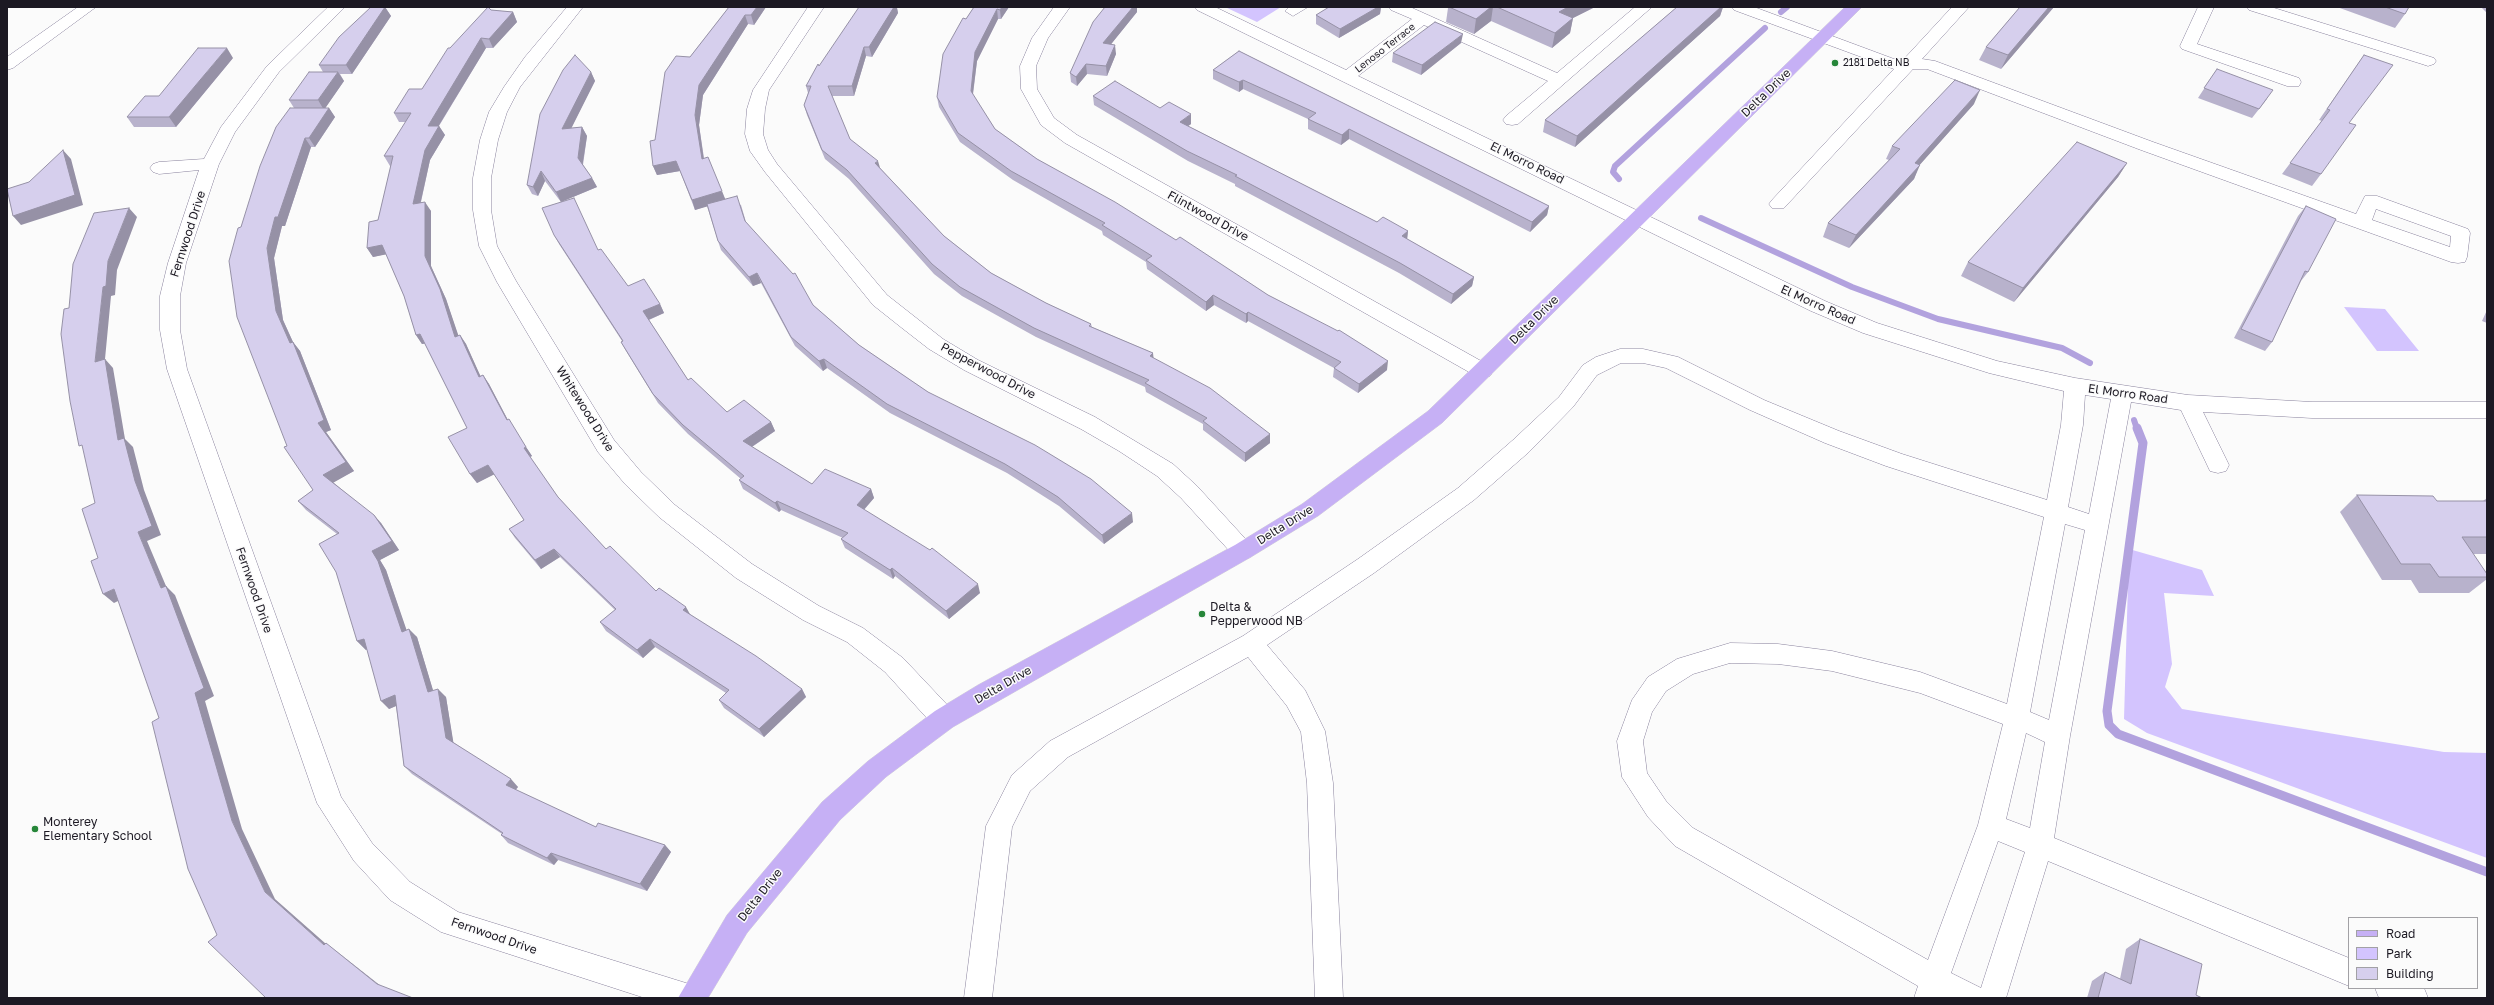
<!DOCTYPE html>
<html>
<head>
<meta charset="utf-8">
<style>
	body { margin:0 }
	#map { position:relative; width:2494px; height:1005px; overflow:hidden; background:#fbfbfb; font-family:"Golos Text",sans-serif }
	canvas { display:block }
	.frame { position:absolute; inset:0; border:8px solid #1c1923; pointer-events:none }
	.legend { position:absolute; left:2348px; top:917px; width:130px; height:72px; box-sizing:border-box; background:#fbfbfb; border:1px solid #a2a1a5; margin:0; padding:5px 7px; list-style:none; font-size:12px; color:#1c1923 }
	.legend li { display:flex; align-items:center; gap:8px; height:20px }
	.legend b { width:20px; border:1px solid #a2a1a5 }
</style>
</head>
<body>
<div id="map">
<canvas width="2494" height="1005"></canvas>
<div class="frame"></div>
<ul class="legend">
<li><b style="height:5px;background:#c6b0f5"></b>Road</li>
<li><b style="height:11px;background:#d3c4fe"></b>Park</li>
<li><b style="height:11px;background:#d6cfed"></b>Building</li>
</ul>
</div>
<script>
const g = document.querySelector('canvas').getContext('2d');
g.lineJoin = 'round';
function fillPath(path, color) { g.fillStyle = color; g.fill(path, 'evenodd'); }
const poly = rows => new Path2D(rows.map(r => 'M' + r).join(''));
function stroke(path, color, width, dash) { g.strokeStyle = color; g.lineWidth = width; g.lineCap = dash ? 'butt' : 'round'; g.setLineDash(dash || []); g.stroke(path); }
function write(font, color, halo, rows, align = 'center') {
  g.font = font + ' "Golos Text",sans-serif'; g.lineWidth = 3; g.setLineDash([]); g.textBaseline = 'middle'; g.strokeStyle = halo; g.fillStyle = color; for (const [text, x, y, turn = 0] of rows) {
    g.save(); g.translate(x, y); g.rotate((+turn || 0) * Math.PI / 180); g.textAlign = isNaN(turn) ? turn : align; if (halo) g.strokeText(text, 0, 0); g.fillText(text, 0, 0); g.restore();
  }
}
fillPath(poly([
	[1225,7,1281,7,1257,22],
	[2344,307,2385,309,2419,351,2377,351],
	[2129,549,2202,570,2214,596,2164,593,2172,664,2165,687,2182,709,2444,752,2487,753,2487,858,2147,733,2124,719]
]), '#d3c4fe');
stroke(poly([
	[1781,12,1787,7],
	[1619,179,1613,172,1615,166,1765,28],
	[1701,218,1852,287,1938,319,2062,348,2090,363],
	[2134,420,2137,429]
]), '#b2a2de', 6);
stroke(poly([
	[2137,428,2143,443,2107,711,2109,725,2118,734,2487,872]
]), '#b2a2de', 9);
const minor = poly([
	[78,7,96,7,13,68,7,70,7,57,78,7],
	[328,7,345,7,279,72,235,132,219,164,186,263,180,296,180,330,187,369,341,797,372,843,410,882,458,912,689,984,699,988,703,998,645,998,441,932,390,900,354,861,317,803,167,369,160,330,160,296,168,263,199,170,159,174,153,172,150,168,153,164,159,162,204,159,221,127,267,66,328,7],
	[567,7,583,7,520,87,507,112,498,140,491,178,491,210,497,246,516,281,614,440,641,472,675,505,752,564,819,606,863,628,903,658,953,711,956,719,953,727,944,730,935,727,885,672,847,642,803,620,736,578,659,517,625,484,598,452,497,282,479,246,473,210,473,178,480,140,489,112,504,87,525,57,567,7],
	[808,7,824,7,769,90,765,109,763,134,768,150,777,164,887,295,943,339,978,360,1095,417,1173,464,1197,486,1251,545,1254,551,1251,557,1243,560,1235,557,1181,498,1157,476,1119,451,1081,429,964,370,929,349,902,328,873,305,765,172,750,151,745,134,747,109,753,90,808,7],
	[1054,7,1070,7,1048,38,1036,66,1037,89,1054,118,1077,135,1490,366,1493,371,1490,376,1483,378,1476,376,1065,143,1041,125,1021,89,1020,66,1032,38,1054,7],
	[1195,7,1215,7,1346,70,1412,19,1391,10,1389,7,1410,7,1557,73,1635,7,1652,7,1518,124,1512,125,1506,124,1503,120,1506,116,1548,81,1424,25,1358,76,1825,301,1877,323,1997,361,2075,378,2188,395,2312,402,2487,402,2487,418,2312,418,2203,412,2229,465,2226,471,2218,473,2210,471,2181,410,2131,402,2070,736,2054,838,2349,958,2349,986,2048,861,2006,998,1914,998,1918,986,1675,846,1648,817,1622,777,1617,741,1632,700,1648,677,1677,659,1730,643,1778,644,1832,651,1920,672,2007,704,2044,517,1886,466,1825,443,1750,410,1666,368,1643,363,1621,363,1597,375,1573,407,1529,452,1474,500,1374,573,1267,645,1305,690,1325,731,1333,783,1343,998,1315,998,1307,783,1301,732,1287,706,1248,657,1068,757,1030,791,1012,827,992,998,964,998,986,826,1012,775,1050,741,1243,636,1358,559,1458,488,1513,440,1559,397,1583,365,1596,357,1620,349,1643,349,1678,357,1764,400,1839,431,1902,454,2047,500,2061,425,2064,391,1989,373,1863,333,1811,311,1197,10,1195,7],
	[2085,395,2111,399,2089,514,2068,507,2083,425,2085,395],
	[2065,524,2085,530,2049,720,2030,712,2065,524],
	[1730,663,1778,664,1832,671,1920,693,2003,724,1978,825,1928,960,1693,828,1666,801,1647,773,1643,741,1652,712,1666,691,1693,674,1730,663],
	[2026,733,2045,742,2030,828,2006,819,2026,733],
	[1998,841,2025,852,1981,988,1951,973,1998,841],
	[1308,7,1293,16,1285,11,1289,7,1308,7],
	[1732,7,1754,7,1894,59,1904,59,1952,7,1969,7,1922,59,1935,61,2153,142,2356,214,2365,196,2377,196,2468,229,2470,233,2467,257,2465,262,2458,263,2451,262,2141,150,1927,69,1913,69,1784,208,1772,208,1769,204,1772,200,1894,69,1734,10,1732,7],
	[2376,209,2451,236,2450,247,2372,220,2376,209],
	[2198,7,2214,7,2197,44,2299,78,2301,82,2299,86,2287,86,2182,49,2180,46,2198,7],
	[2247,7,2271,7,2434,58,2436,61,2434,64,2428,66,2422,64,2249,10,2247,7],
	[2375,988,2424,988,2428,998,2379,998,2375,988]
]);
const major = poly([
	[1845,7,1862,7,1442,423,1318,516,1251,557,953,727,886,777,840,820,747,933,708,998,678,998,727,915,822,802,868,761,935,711,978,685,1235,545,1302,504,1428,411,1845,7]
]);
stroke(minor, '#89829d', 1);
stroke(major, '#d6d6d7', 1);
fillPath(minor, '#fff');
fillPath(major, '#c6b0f5');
fillPath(poly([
	[385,7,391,16,352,74,340,74,344,81,325,108,329,108,335,117,315,147,311,147,285,226,282,226,274,258,283,320,293,342,300,351,331,430,326,432,354,471,333,482,381,523,399,550,380,560,386,570,406,630,417,637,433,691,446,697,453,742,518,787,516,790,596,827,665,845,671,852,647,891,558,860,554,865,508,843,501,835,502,834,412,774,404,766,396,706,389,709,367,649,366,650,357,641,337,534,306,510,298,501,313,490,287,446,241,227,294,108,289,100,323,72,319,65],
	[729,7,766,7,754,25,748,24,703,95,699,125,704,158,725,199,741,205,746,222,813,305,859,345,928,392,1133,522,1104,544,1059,506,1007,473,890,413,827,368,823,371,795,346,761,283,753,286,721,250,718,241,707,206,695,210,680,171,657,175,653,166,655,140,690,57],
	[974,7,1009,7,1001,19,998,19,977,61,973,95,995,129,1037,159,1268,295,1387,370,1358,393,1333,377,1334,368,1248,321,1246,323,1214,305,1206,311,1147,269,1146,262,1103,235,1102,231,1013,180,960,142,939,107,937,97,966,19],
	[1105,7,1137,7,1137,12,1111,44,1116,54,1107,76,1087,74,1077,86,1071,82,1070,73],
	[1329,7,1381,7,1380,14,1339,38,1316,24,1316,15],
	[1445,7,1595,7,1573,18,1570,33,1552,48,1491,21,1474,34,1446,22,1448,8],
	[1677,7,1723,7,1720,16,1575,147,1543,132,1545,120],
	[2020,7,2054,7,2001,69,1979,60,1986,47],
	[2337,7,2409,7,2405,14,2395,28],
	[2481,7,2487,7,2487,13],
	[897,8,898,13,872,57,866,56,854,96,832,96,850,139,880,168,944,236,991,273,1046,303,1091,324,1092,327,1153,353,1153,358,1270,443,1245,462,1203,430,1203,424,1146,392,1145,387,1036,337,962,296,934,274,849,179,825,159,807,115,804,105,808,93,806,86,819,66],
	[491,10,513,12,517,22,493,48,486,48,439,126,445,135,430,160,421,202,431,211,431,266,446,299,458,336,460,335,466,344,480,376,483,375,489,384,508,420,532,456,530,457,558,497,606,549,656,591,691,615,802,689,806,697,764,737,724,708,719,700,726,693,655,647,643,658,606,631,600,622,615,610,560,557,541,569,515,538,509,529,524,520,494,474,477,483,470,474,467,428,425,344,422,344,416,335,404,296,386,254,373,257,367,248,378,220,391,166,390,166,384,156,406,122,399,122,394,113,422,89,450,48],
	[1461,43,1421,75,1392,62,1393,53],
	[1239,51,1549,206,1547,215,1530,232,1349,139,1341,145,1308,129,1308,119,1243,89,1239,92,1213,79,1213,70],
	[2364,55,2349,123,2321,174,2312,186,2282,174,2322,121,2319,120],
	[233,58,176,127,134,127,127,117],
	[2217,69,2267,99,2252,118,2198,98],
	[591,72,595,81,571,128,582,127,587,136,583,165,592,178,597,187,561,202,545,181,538,196,532,194,527,185],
	[1093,96,1160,108,1191,124,1188,126,1377,222,1408,231,1407,239,1474,277,1472,286,1451,304,1399,273,1235,186,1235,184,1188,161,1094,105],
	[1974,104,1919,165,1914,179,1849,248,1823,237,1828,223,1889,160,1886,159,1892,146],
	[2127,163,2118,177,2014,302,1961,276,1968,262],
	[2306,206,2308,272,2301,281,2272,342,2265,351,2234,338,2298,216],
	[554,235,598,250,628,286,660,304,664,313,649,320,688,380,727,412,771,422,775,431,752,447,812,484,871,489,874,498,864,510,980,593,949,619,895,576,893,579,845,548,841,539,843,538,781,510,779,512,743,489,739,480,741,479,688,434,658,403,626,351,621,342,622,341,559,244],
	[2487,310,2487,323,2482,321],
	[2357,495,2437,501,2483,501,2487,498,2487,554,2473,554,2487,574,2487,579,2469,593,2419,593,2411,580,2382,580,2340,512],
	[2140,939,2196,995,2202,998,2087,998,2092,981,2105,972,2120,979,2126,949]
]), '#b8b2cc');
fillPath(poly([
	[385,7,391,16,352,74,346,65],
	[757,7,766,7,754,25,751,15],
	[892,7,898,7,897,8,898,13,872,57,869,47],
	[1002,7,1009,7,1001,19,1000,10],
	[1133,7,1137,7,1137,12,1104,53,1103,43],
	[1378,7,1381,7,1380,14,1339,38,1340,29],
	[1491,7,1493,7,1491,21,1474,34,1476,19],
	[1568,7,1595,7,1573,18,1570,33,1552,48,1559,12],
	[1721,7,1723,7,1720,16,1575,147,1577,136],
	[2049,7,2054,7,2001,69,2008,55],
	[997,9,998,19,977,61,972,100,971,91,975,52],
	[513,12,517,22,493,48,489,39],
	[745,15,748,24,703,95,699,125,705,168,702,159,695,115,699,85],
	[1463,34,1461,43,1421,75,1422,65],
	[481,38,486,48,433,135,428,126],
	[1115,45,1116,54,1107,76,1106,66],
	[864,47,866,56,854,96,852,86],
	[227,48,233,58,176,127,169,117],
	[1086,64,1087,74,1077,86,1076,77],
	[338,72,344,81,324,110,318,100],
	[591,72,595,81,566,139,562,129],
	[1243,80,1243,89,1239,92,1239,82],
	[1980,90,1974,104,1909,177,1915,163],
	[329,108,335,117,315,147,309,138],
	[1191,114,1191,124,1181,131,1180,122],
	[439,126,445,135,430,160,418,214,413,204,425,150],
	[582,127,587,136,582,168,578,158],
	[1349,129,1349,139,1341,145,1342,135],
	[305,138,311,147,285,226,282,226,274,258,283,320,297,351,293,342,300,351,331,430,326,432,354,471,331,484,323,475,318,423,290,343,276,311,267,248,275,217],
	[63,150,71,159,83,205,21,225,13,216],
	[676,161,680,171,657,175,653,166],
	[878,161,881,171,875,163],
	[2127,163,2118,177,2014,302,2023,288],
	[1920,165,1914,179,1849,248,1856,235],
	[541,171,545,181,538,196,533,187],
	[592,178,597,187,561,202,556,192],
	[722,191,726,201,695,210,692,200],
	[425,202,431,211,431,266,446,299,462,346,455,337,425,256],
	[1549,206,1547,215,1530,232,1532,222],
	[129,208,137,217,117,270,115,295,111,296,105,359,113,368,125,439,133,447,144,490,161,535,147,541,166,586,175,595,214,696,205,701,242,829,275,899,334,951,324,945,265,892,232,821,161,588,138,532,118,440,95,362,103,287,108,261],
	[1408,231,1407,240,1402,236],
	[382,245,388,254,373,257,367,248],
	[757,273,761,283,753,286,749,277],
	[1474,277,1472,286,1451,304,1453,294],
	[1213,295,1214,305,1206,311,1206,302],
	[660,304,664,313,648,320,643,311],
	[1248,312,1248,321,1246,323,1246,314],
	[420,334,426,343,422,344,416,335],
	[460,335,466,344,485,386,479,377],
	[1153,353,1154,362,1150,356],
	[824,359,827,368,823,371,819,361],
	[1388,361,1387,370,1358,393,1359,384],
	[483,375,489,384,513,430,507,420],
	[771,422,775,431,747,450,743,441],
	[1270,434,1270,443,1245,462,1245,453],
	[526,447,532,456,530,457,524,448],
	[488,465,495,474,477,483,470,474],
	[871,489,874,498,860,514,857,505],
	[777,501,781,510,779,512,775,503],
	[1132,513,1133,522,1104,544,1102,535],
	[374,515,381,523,399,550,380,560,386,570,410,640,402,632,372,551],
	[554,549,560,557,541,569,535,560],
	[892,568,895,576,893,579,890,570],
	[978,584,980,593,949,619,946,611],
	[114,589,124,598,114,603,103,594],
	[686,607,691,616,683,610],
	[409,629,417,637,436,700,428,692],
	[364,639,372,647,366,650,357,641],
	[650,639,655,647,643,658,637,650],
	[438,689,446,697,454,746,446,738],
	[802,689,806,697,764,737,759,729],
	[395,695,403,703,389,709,381,701],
	[511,779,518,787,513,792,506,785],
	[665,845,671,852,647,891,640,884],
	[551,853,558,860,554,865,547,858],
	[326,943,335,950,386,990,377,984]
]), '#9691a6');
const building = poly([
	[371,7,385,7,346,65,319,65,339,37,371,7],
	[488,7,491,10,513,12,489,39,481,38,428,126,439,126,425,150,413,204,425,202,425,256,440,289,455,337,460,335,479,377,483,375,507,420,509,419,526,447,524,448,558,497,606,549,610,546,656,591,659,588,686,607,683,610,756,656,802,689,759,729,719,700,729,690,650,639,637,650,600,622,616,609,554,549,535,560,509,529,524,520,488,465,470,474,448,437,467,428,420,334,416,335,404,296,382,245,367,248,369,222,378,220,393,156,384,156,411,113,394,113,409,89,422,89,448,48,450,48,488,7],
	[729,7,757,7,751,15,745,15,699,85,695,115,702,159,708,157,722,191,692,200,676,161,653,166,650,141,655,140,665,72,676,56,690,57,729,7],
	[859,7,894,7,869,47,864,47,852,86,828,86,850,139,878,161,875,163,944,236,991,273,1046,303,1091,324,1089,326,1153,353,1150,356,1210,388,1270,434,1245,453,1203,421,1207,418,1145,383,1149,380,1034,328,960,287,932,264,847,170,822,150,804,105,811,86,806,86,818,64,819,66,859,7],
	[974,7,1002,7,1000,10,997,9,975,52,971,91,995,129,1037,159,1115,202,1176,240,1180,237,1268,295,1338,331,1339,330,1388,361,1359,384,1334,368,1341,362,1248,312,1246,314,1213,295,1206,302,1146,260,1152,256,1102,225,1105,223,1011,171,958,133,937,97,943,54,963,18,966,19,974,7],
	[1105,7,1133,7,1103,43,1115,45,1106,66,1086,64,1076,77,1070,73,1093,22,1105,7],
	[1329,7,1378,7,1340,29,1316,15,1329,7],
	[1449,7,1491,7,1476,19,1449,7],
	[1497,7,1568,7,1559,12,1573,18,1555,33,1497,7],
	[1677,7,1721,7,1577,136,1545,120,1677,7],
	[2020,7,2049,7,2008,55,1986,47,2020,7],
	[2385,7,2409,7,2405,14,2385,7],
	[1435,22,1463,34,1422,65,1393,53,1435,22],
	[198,48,227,48,169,117,127,117,145,96,159,96,198,48],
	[1239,51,1549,206,1532,222,1349,129,1342,135,1308,119,1316,113,1243,80,1239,82,1213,70,1239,51],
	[575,55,591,72,562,129,582,127,578,158,592,178,556,192,541,171,533,187,527,185,540,114,563,70,575,55],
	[2364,55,2393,65,2349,123,2356,125,2321,174,2290,163,2330,110,2327,109,2364,55],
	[2217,69,2273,90,2259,109,2204,88,2217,69],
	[309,72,338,72,318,100,289,100,309,72],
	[1955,80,1980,90,1915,163,1920,165,1856,235,1828,223,1900,149,1892,146,1955,80],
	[1115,81,1160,108,1169,102,1191,114,1180,122,1377,222,1383,217,1408,231,1402,236,1474,277,1453,294,1400,263,1235,176,1237,175,1187,151,1093,96,1115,81],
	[290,108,329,108,309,138,305,138,278,217,275,217,267,248,276,311,290,343,293,342,324,420,318,423,346,462,323,475,374,515,392,541,372,551,378,561,402,632,409,629,428,692,438,689,446,738,511,779,506,785,596,827,598,823,665,845,640,884,551,853,547,858,501,835,503,833,404,766,395,695,381,701,364,639,357,641,336,572,319,544,339,533,298,501,313,490,284,447,287,446,237,317,229,261,238,228,241,227,260,166,276,127,290,108],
	[2077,142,2127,163,2023,288,1968,262,2077,142],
	[63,150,75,195,13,216,7,189,29,182,63,150],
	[737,196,745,221,793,274,795,273,813,305,859,345,928,392,1035,445,1091,479,1132,513,1102,535,1058,497,1005,464,887,404,824,359,819,361,791,337,757,273,749,277,718,241,707,204,737,196],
	[574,198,598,250,601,249,628,286,644,279,660,304,643,311,688,380,691,378,727,412,744,400,771,422,743,441,812,484,825,469,871,489,857,505,930,550,932,548,978,584,946,611,892,568,890,570,841,539,848,533,777,501,775,503,739,480,744,476,683,425,653,394,621,342,623,341,554,235,542,208,574,198],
	[2306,206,2336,219,2308,272,2305,271,2272,342,2241,329,2306,206],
	[129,208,108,261,106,286,103,287,95,362,105,359,118,440,124,438,135,481,152,526,138,532,161,588,166,586,204,688,195,693,232,821,265,892,324,945,326,943,377,984,413,998,266,998,208,942,217,935,188,869,152,722,159,718,114,589,103,594,91,561,98,558,82,509,95,503,82,445,79,446,70,401,61,334,64,309,69,308,73,264,94,213,129,208],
	[2357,495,2433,496,2437,501,2487,501,2487,537,2462,537,2487,574,2487,577,2439,577,2430,564,2401,564,2357,495],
	[2140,939,2202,964,2196,995,2202,998,2098,998,2105,972,2131,984,2140,939]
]);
fillPath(building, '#d6cfed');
stroke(building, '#9691a6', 1);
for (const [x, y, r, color] of [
	[1835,63,4,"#268639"],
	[1202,614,4,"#268639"],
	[35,829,4,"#268639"]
]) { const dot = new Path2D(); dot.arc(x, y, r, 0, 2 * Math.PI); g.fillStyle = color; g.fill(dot); stroke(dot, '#fbfbfb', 1.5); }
write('10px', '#1c1923', '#fbfbfb', [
	["Lenoso Terrace",1385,48,-38]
]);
write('10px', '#1c1923', '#fbfbfb', [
	["2181 Delta NB",1843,63]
], 'left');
write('12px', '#1c1923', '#fbfbfb', [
	["Delta Drive",1766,93,-44],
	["El Morro Road",1527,163,26],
	["Flintwood Drive",1208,216,29],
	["Fernwood Drive",188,234,-72],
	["El Morro Road",1818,305,24],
	["Delta Drive",1534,320,-45],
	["Pepperwood Drive",988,371,28],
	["El Morro Road",2128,394,8],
	["Whitewood Drive",585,409,58],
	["Delta Drive",1285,525,-32],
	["Fernwood Drive",254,590,71],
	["Delta Drive",1003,685,-30],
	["Delta Drive",760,895,-52],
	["Fernwood Drive",494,936,19]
]);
write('12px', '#1c1923', '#fbfbfb', [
	["Delta &",1210,607],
	["Pepperwood NB",1210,621],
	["Monterey",43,822],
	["Elementary School",43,836]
], 'left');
</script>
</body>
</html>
